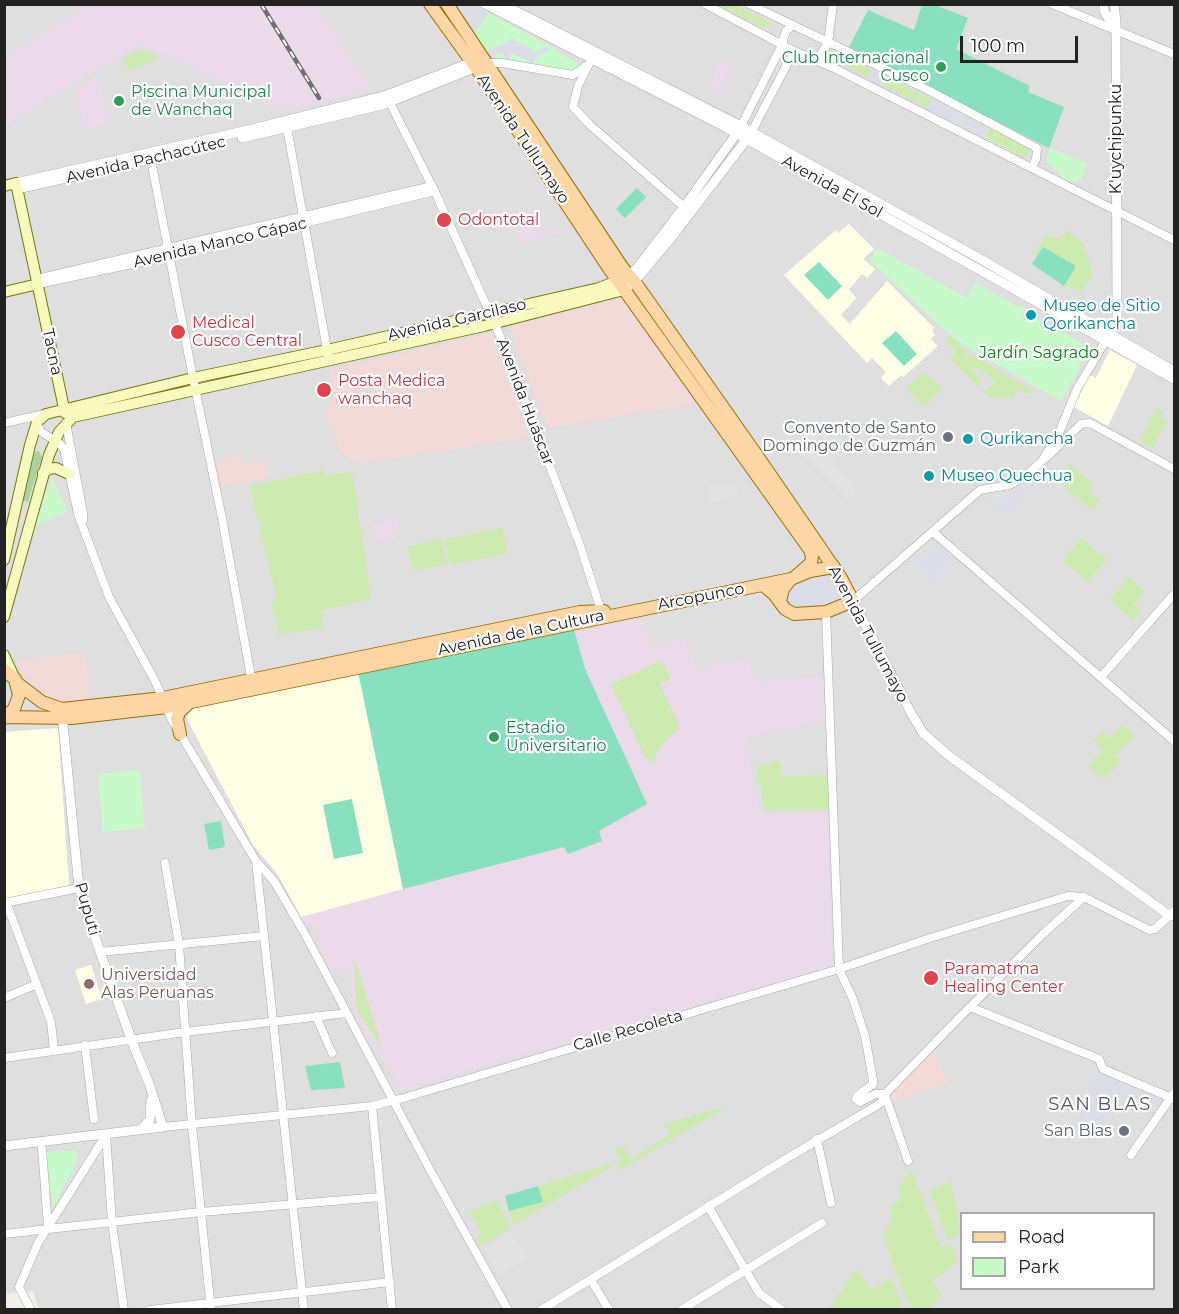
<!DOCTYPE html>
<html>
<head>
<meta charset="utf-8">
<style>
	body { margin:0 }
	#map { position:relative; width:1179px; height:1314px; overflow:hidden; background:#f2efe9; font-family:Montserrat,sans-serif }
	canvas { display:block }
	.frame { position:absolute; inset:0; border:6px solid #222; pointer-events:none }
	.legend { position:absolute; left:960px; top:1212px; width:195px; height:78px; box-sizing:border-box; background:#fff; border:2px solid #a7a7a7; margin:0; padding:8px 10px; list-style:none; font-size:18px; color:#222 }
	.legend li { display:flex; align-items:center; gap:12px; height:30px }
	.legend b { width:30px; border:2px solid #a7a7a7 }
	.scale { position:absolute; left:960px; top:36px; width:118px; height:27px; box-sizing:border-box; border:3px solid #222; border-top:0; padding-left:8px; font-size:18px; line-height:21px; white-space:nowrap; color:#222; -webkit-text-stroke:4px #fff; paint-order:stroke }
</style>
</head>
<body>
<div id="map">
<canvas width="1179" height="1314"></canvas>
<div class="frame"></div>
<ul class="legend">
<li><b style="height:8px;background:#fcd6a4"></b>Road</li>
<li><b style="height:16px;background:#c8facc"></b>Park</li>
</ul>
<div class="scale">100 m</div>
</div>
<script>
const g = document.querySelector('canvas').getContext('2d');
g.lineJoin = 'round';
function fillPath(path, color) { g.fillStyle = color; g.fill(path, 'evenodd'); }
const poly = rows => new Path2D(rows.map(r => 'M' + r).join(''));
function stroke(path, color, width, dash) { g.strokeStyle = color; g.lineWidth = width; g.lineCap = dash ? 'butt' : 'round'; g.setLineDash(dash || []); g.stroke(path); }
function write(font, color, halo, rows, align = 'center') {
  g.font = font + ' Montserrat,sans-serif'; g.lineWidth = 4.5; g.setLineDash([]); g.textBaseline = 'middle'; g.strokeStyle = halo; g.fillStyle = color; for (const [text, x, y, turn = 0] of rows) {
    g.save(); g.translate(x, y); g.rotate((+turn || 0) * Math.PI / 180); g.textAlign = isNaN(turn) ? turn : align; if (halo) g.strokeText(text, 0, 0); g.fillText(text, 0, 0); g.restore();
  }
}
fillPath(poly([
	[5,5,1174,5,1174,1309,39,1310,33,1291,5,1294],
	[962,1214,1154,1214,1154,1288,962,1288]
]), '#e0dfdf');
fillPath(poly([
	[622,296,702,403,548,428,508,324],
	[492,333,532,437,360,464,352,462,339,449,325,410,334,401,330,370],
	[240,454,244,465,265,462,273,477,216,489,212,465],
	[85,653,91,700,63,703,43,694,33,686,22,673,16,659],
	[934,1050,949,1082,892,1103,890,1091]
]), '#f2dad9');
fillPath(poly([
	[90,5,321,5,317,8,372,89,285,111,140,44,5,126,5,56],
	[723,59,733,65,718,94,708,88],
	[97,76,110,124,85,131,75,90],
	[537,222,541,234,568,225,569,230,521,245,516,229],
	[397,519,399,531,394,532,395,540,375,543,372,523],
	[640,619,653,647,683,638,698,670,746,656,757,683,771,680,824,678,826,722,745,738,760,813,828,812,832,969,729,996,405,1089,400,1088,355,1014,349,969,330,968,318,945,321,942,314,925,305,922,301,917,564,847,568,853,602,841,599,831,646,804,585,669,574,629]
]), '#ebdbe8');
fillPath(poly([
	[849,224,874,249,863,259,875,269,867,278,862,274,849,289,856,298,841,315,850,324,887,281,934,328,932,331,935,335,931,339,938,346,903,377,901,375,889,386,881,378,886,372,872,358,867,363,784,275,836,230,838,233],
	[1110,350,1137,365,1108,426,1074,407,1089,375,1096,378],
	[358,671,403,889,301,917,278,875,253,845,187,719,189,708],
	[58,728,69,885,5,901,5,732],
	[91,965,102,999,86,1004,75,970]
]), '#ffffe5');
fillPath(poly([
	[719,5,735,5,770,22,772,25,767,29],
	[832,49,873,70,869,78,826,56,826,51],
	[144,50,160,59,128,71,123,57],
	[885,76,932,99,927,108,881,85],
	[990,129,1028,148,1029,153,1027,156,1023,157,986,138],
	[1067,230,1084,244,1093,274,1083,291,1064,286,1076,266,1043,247,1037,257,1029,253,1036,250,1046,235,1060,239],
	[950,335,967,352,962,357,963,358,970,354,1032,390,1030,393,1027,394,1020,389,1012,398,990,397,985,392,995,383,984,372,975,367,972,370,981,380,977,386,949,358,956,352,947,341],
	[924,372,942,389,924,407,906,389],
	[1156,408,1163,411,1160,418,1167,421,1153,448,1140,441],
	[1070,464,1093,485,1089,490,1100,501,1091,511,1056,479],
	[324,470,326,476,352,471,371,600,321,610,324,628,279,635,271,604,277,600,250,486],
	[503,528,507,554,450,565,445,539],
	[1081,538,1107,560,1088,582,1063,560],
	[442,539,447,564,413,571,407,546],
	[1129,577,1145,592,1134,604,1141,611,1133,621,1109,599],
	[662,660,671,679,660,684,680,727,666,740,656,754,655,765,645,757,611,684],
	[1123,725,1134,736,1115,755,1121,761,1103,780,1088,766,1103,750,1093,741,1103,731,1110,738],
	[779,760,782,776,828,775,830,809,764,810,757,767],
	[354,956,382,1048,359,1014,356,1006],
	[730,1105,619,1171,617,1168,620,1163,615,1148,628,1146,624,1149,632,1159,670,1134,665,1124],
	[612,1163,613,1166,513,1225,509,1211,542,1202,538,1186],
	[911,1168,941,1247,952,1245,957,1262,933,1281,941,1295,931,1309,910,1309,882,1234,892,1219,890,1205,900,1200,898,1190],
	[951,1181,960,1234,948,1241,930,1190],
	[497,1200,511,1228,480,1246,477,1237,482,1233,473,1216,469,1216,468,1213],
	[857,1268,871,1290,892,1278,903,1309,829,1309]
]), '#cdebb0');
fillPath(poly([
	[37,451,39,451,42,457,28,502,22,500,33,454]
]), '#add19e');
fillPath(poly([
	[489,13,548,45,583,67,574,72,486,57,471,36],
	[1050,148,1087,163,1080,182,1065,180,1046,160],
	[877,248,967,298,975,283,1019,307,1021,305,1026,308,1022,316,1027,319,1033,310,1039,314,1038,318,1090,348,1061,401,967,347,950,335,870,261],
	[52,477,67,511,35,526],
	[140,770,145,828,103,832,98,774],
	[74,1151,79,1156,53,1209,46,1152]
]), '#c8facc');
fillPath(poly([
	[922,5,935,5,968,18,956,49,1030,86,1028,92,1064,107,1049,148,849,47,868,10,914,30],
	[637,188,646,197,625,218,616,209],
	[1043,247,1076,266,1064,286,1032,264],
	[819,262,842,286,828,300,804,275],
	[896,331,917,354,904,366,882,343],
	[574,629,585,669,647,804,599,831,602,841,568,854,564,847,403,889,358,671],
	[352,799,363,853,334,859,323,805],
	[221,821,225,847,209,850,204,824],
	[340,1062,345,1088,311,1090,305,1066],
	[538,1186,543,1202,509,1211,505,1196]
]), '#88e0be');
fillPath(poly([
	[840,5,857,5,868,10,849,47,836,41],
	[822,421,849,448,833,462,854,485,855,493,847,500,794,446],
	[725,483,727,486,734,484,740,493,711,503,707,486],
	[511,1232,529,1258,500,1277,483,1249]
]), '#e2e2e2');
fillPath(poly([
	[449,5,473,5,489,13,471,36],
	[511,38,536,52,544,47,551,49,538,55,532,65,528,65,529,61,511,53,509,63,505,61,505,57,502,53,497,54,493,59,486,57,485,52,508,42],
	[830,48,930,95,959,110,956,115,960,116,961,115,985,127,981,134,958,124,958,122,954,120,951,123,838,66,823,58,824,51],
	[832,49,872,69,869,78,830,58,826,56,826,51],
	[886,76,932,99,928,108,881,85],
	[1048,463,1050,464,1004,516,985,496,987,494,995,498,1006,497,1025,489,1025,482],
	[942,547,956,558,934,583,911,561,921,552,925,554,933,551,939,551],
	[834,573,847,596,802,608,791,604,787,595,792,585,822,574],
	[1103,1069,1172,1098,1160,1115,1128,1102,1119,1089,1097,1138,1093,1139,1072,1131,1093,1078,1098,1079]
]), '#dddde8');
const minor = poly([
	[705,4,794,51,832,67,1174,240],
	[749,4,926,89,1037,148,1036,159,1032,168],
	[1052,4,1174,54],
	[593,56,578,86,573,107,590,125,684,207],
	[817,60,828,43,833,4],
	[486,63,502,63,573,75,586,66],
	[387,97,436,194,498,331,580,545,602,614],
	[286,122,328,355],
	[741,126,781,47,786,31,793,25],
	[751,133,794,51],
	[150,155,193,378,221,513,252,682],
	[37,279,432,186],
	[38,284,170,256,435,191],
	[4,423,45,414],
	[37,423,40,431,60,444,64,449,78,514,109,597,155,681,172,720,256,861,274,881,305,934,429,1168,508,1310],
	[66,423,83,513,83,520],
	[1046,458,1081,424,1090,423,1174,469],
	[933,532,1174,741],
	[853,601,980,490,1009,485,1023,478,1042,461,1059,433,1077,389,1106,340],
	[826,612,839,969,853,999,865,1036,873,1080,873,1084,857,1096,856,1099,860,1102,875,1094,885,1094],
	[1101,677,1174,594],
	[256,861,304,1310],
	[165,863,179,944,192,1125,211,1310],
	[6,902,51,1022,54,1050],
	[4,903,79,888],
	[100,952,264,936],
	[4,998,37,984],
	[970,1007,1099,1059,1103,1069,1174,1099],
	[316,1016,332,1053],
	[85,1045,94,1119],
	[4,1058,185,1032,347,1013],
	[885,1095,908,1161],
	[372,1106,392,1310],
	[163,1127,372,1106,400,1099,839,969,930,938,1068,896,1084,897,1149,930,1155,929,1174,911],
	[106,1135,112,1222,124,1310],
	[817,1139,831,1203],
	[42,1149,48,1226],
	[1131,1155,1174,1093],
	[708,1206,759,1293,782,1310],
	[4,1234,201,1212,380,1197],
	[591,1280,609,1310],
	[31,1310,19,1287,38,1243,106,1135],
	[150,1310,390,1282],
	[541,1310,779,1163,881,1103,885,1094,957,1020,1043,934,1084,897],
	[681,1310,822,1223]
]);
const tertiary = poly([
	[485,4,727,128,1174,379],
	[502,4,741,126,977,257,1174,371],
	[1104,4,1104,11,1116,30],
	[242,138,382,105,481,65],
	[16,183,248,130,387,95,475,61],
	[17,189,205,147],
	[629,276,638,267,684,207,739,130],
	[634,282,671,238,750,135],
	[1107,338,1117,320,1116,22,1114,4],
	[853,601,911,713,923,733,948,755,1170,916],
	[140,1130,150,1120,151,1100],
	[4,1146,163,1127,150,1086,131,1039,100,952,79,888,62,714]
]);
const secondary = poly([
	[4,186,16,183,65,413],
	[4,292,38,284],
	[43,473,49,469,56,468,69,474],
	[4,560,30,445,37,422,46,414,193,378,327,350,599,288,625,278],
	[4,617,49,455,59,432,73,417,484,326,620,291,634,282],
	[4,655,14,677]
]);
const primary = poly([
	[430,4,479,72,608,267,810,550,812,556,811,563,796,576],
	[447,4,622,267,637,285,758,457,841,578,853,601,826,612,794,614,785,609,774,594,763,585],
	[780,601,783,589,791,579,810,571,834,567],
	[4,670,15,679,19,695,14,709,4,718],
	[17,683,42,702,62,709,163,698,580,612,604,611],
	[5,717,72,718,167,707,791,579],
	[180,734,177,719,179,712,189,703]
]);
stroke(minor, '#a9a9a9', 9);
stroke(tertiary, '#a9a9a9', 10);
stroke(secondary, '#707d05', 12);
stroke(primary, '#a06b00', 14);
stroke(minor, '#fff', 8);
stroke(tertiary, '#fff', 9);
stroke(secondary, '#f7fabf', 10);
stroke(primary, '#fcd6a4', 12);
const rail = poly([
	[261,4,319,98]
]);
stroke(rail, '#707070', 4.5);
stroke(rail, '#fff', 2, [7]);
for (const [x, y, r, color] of [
	[941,67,6,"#2e9e5b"],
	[119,101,6,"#2e9e5b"],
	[444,220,8,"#e0444e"],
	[1031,315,6,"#0f9aa8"],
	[178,332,8,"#e0444e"],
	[324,390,8,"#e0444e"],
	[948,437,6,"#6b7280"],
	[968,439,6,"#0f9aa8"],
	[929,476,6,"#0f9aa8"],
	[494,737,6,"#2e9e5b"],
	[931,978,8,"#e0444e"],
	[89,984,6,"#8d6e63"],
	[1124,1131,6,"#6b7280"]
]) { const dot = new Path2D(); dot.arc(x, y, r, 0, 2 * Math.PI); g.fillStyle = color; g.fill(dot); stroke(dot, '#fff', 2); }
write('16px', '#27864d', '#fff', [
	["Club Internacional",929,58,"right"],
	["Cusco",929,76,"right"],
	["Piscina Municipal",131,92],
	["de Wanchaq",131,110],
	["Estadio",506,728],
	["Universitario",506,746]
], 'left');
write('16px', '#222', '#fff', [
	["Avenida Tullumayo",523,139,56],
	["K'uychipunku",1116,139,-90],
	["Avenida Pachacútec",146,160,-13],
	["Avenida El Sol",832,187,29],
	["Avenida Manco Cápac",220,243,-13],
	["Avenida Garcilaso",457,320,-13],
	["Tacna",52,352,78],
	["Avenida Huáscar",525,402,69],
	["Arcopunco",701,597,-11],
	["Avenida de la Cultura",521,633,-12],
	["Avenida Tullumayo",868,634,62],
	["Puputi",87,909,74],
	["Calle Recoleta",628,1031,-16]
]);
write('16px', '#be3a42', '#fff', [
	["Odontotal",458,220],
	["Medical",192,323],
	["Cusco Central",192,341],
	["Posta Medica",338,381],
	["wanchaq",338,399],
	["Paramatma",944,969],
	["Healing Center",944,987]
], 'left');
write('16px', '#0d838f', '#fff', [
	["Museo de Sitio",1043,306],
	["Qorikancha",1043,324],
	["Qurikancha",980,439],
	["Museo Quechua",941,476]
], 'left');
write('16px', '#0c8416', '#fff', [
	["Jardín Sagrado",1039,353]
]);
write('16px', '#5b616d', '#fff', [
	["Convento de Santo",936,428],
	["Domingo de Guzmán",936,446],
	["San Blas",1112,1131]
], 'right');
write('16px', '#785e54', '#fff', [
	["Universidad",101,975],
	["Alas Peruanas",101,993]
], 'left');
g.letterSpacing = '1.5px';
write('18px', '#555', '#fff', [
	["SAN BLAS",1100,1105]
]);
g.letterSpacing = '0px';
</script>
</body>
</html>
